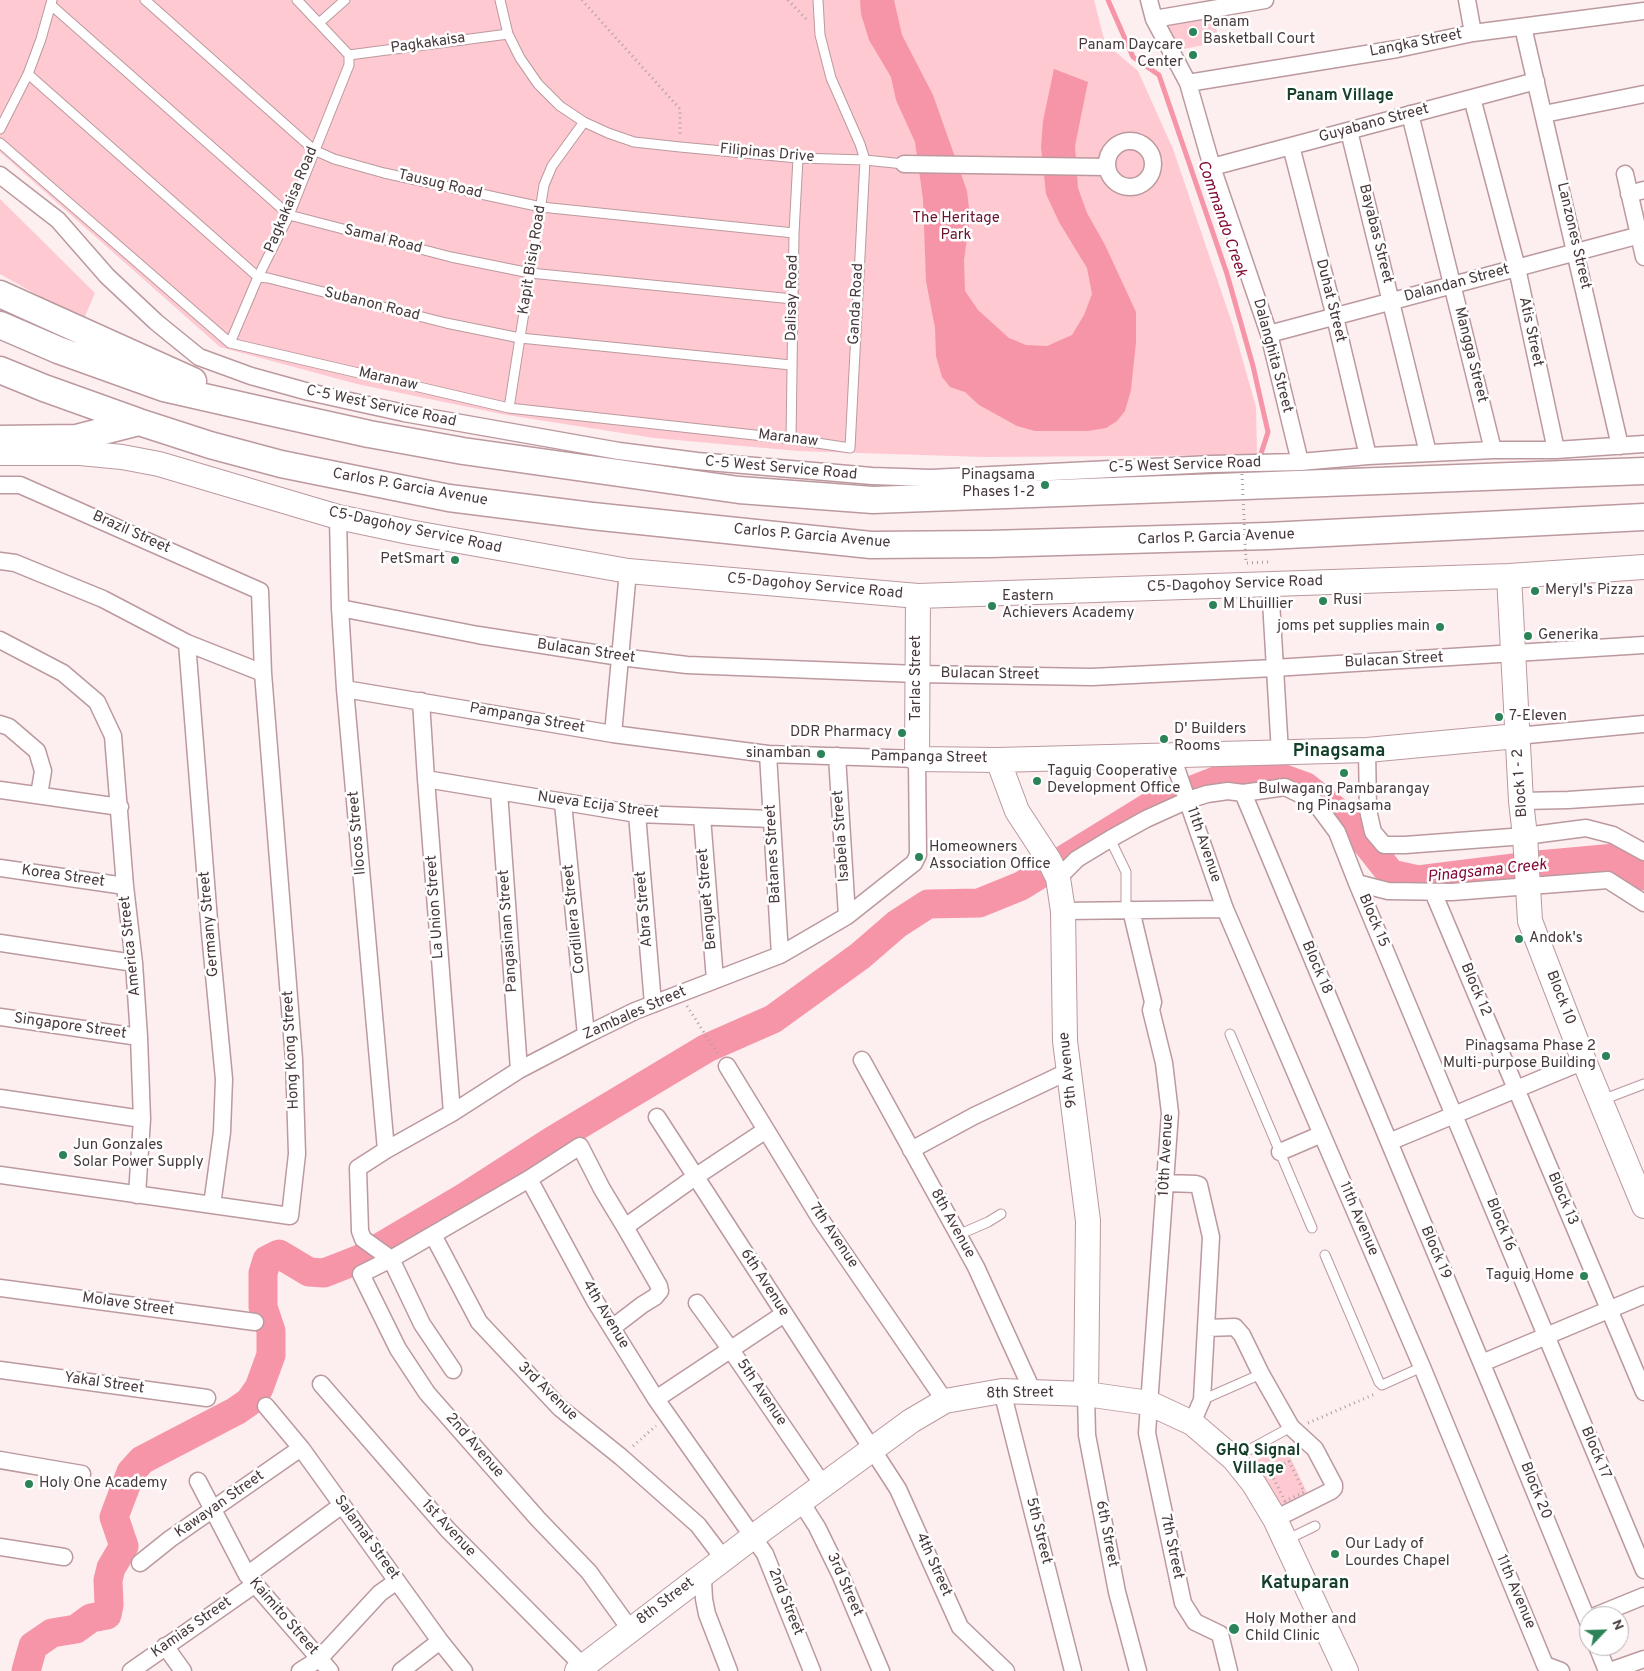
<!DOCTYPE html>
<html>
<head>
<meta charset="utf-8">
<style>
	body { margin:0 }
	#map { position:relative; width:1644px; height:1671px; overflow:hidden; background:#fdeef0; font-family:Overpass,sans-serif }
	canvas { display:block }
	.north { position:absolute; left:1579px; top:1606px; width:50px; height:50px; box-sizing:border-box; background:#fff; border:1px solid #b5b0b1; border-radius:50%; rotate:66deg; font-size:14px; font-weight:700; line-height:20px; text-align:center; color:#47393b }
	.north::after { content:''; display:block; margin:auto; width:18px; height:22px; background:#2b8357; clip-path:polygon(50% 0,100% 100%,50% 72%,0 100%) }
</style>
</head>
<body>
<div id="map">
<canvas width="1644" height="1671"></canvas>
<div class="north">N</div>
</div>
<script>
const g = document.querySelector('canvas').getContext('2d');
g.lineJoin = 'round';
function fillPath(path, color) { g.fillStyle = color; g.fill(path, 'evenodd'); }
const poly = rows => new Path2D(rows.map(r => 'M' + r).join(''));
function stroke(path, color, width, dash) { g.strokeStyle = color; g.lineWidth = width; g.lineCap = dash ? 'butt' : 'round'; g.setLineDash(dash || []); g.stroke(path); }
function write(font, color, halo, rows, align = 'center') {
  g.font = font + ' Overpass,sans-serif'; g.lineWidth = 5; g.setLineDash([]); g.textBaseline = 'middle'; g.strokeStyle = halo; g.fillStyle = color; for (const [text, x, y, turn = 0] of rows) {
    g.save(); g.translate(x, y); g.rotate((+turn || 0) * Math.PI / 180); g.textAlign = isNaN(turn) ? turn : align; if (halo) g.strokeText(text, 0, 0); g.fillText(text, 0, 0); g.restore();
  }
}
fillPath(poly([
	[0,0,1094,0,1105,43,1138,71,1173,149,1233,326,1256,407,1257,455,985,457,798,451,654,438,507,415,357,384,220,347,0,152],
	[1213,13,1219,42,1173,51,1167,22],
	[0,199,95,293,83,321,0,274],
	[1285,1446,1309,1497,1283,1510,1255,1461]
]), '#fec9d1');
fillPath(poly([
	[860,0,894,0,902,35,933,95,967,191,970,217,964,260,965,291,978,310,1009,338,1026,345,1047,346,1072,335,1084,315,1092,294,1087,268,1059,222,1046,194,1041,147,1043,121,1054,69,1088,82,1075,146,1078,188,1087,213,1105,245,1136,312,1136,342,1131,390,1125,411,1117,421,1106,428,1088,431,1035,431,1017,426,979,405,965,392,950,387,942,377,936,356,935,328,926,281,923,199,915,142,896,100,891,77,869,40,861,14]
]), '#f795a8');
stroke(poly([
	[1108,0,1133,57,1159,75,1227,274,1253,366,1268,432,1259,460]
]), '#f795a8', 5);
stroke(poly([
	[1185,793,1218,780,1284,779,1306,787,1349,821,1391,874,1418,880,1538,865,1615,858,1644,876],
	[26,1671,33,1646,52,1633,76,1629,91,1618,107,1615,109,1605,108,1580,111,1568,124,1546,114,1517,131,1472,142,1460,236,1411,249,1402,259,1388,271,1355,271,1331,263,1307,263,1273,267,1260,279,1254,309,1272,324,1273,360,1259,465,1197,552,1141,707,1048,773,1019,860,956,897,924,928,904,979,903,1021,886,1149,807,1182,795]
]), '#f795a8', 29);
const lane = poly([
	[145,0,314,150,334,159,384,173,541,207,794,233],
	[297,0,349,55],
	[500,0,508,34,520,58,538,84,560,106,584,122,608,133,634,142,680,147,798,158,865,160,904,164],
	[51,5,289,215,451,257,530,273,793,299],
	[319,23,345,0],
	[349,55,508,34],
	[28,74,258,277,268,278,446,323,520,338,791,365],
	[0,129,28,74,41,39,52,0],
	[0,143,230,343,509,408,791,439,850,448,865,160,860,144,831,78,820,35,818,0],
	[230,343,258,277,289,215,349,65,349,55],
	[509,408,544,185,552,166,584,122],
	[791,439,794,233,798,158],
	[1110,839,1126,872,1126,910],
	[1230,1034,1312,1228],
	[1602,1100,1644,1084],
	[958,1235,988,1222,1001,1214],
	[1325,1255,1379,1382,1382,1385,1422,1367],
	[1202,1400,1261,1374],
	[1234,1458,1291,1427],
	[1286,1540,1315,1526]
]);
const street = poly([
	[1149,0,1154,19,1188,83,1212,167,1269,334,1300,462],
	[1467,0,1473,33],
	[1154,19,1265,0],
	[1523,27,1620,446],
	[1188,83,1397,49,1473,33,1644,11],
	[1472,98,1517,268,1556,450],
	[1410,114,1493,450],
	[1544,114,1644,94],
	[1349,131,1428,453],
	'1107 164a23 23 0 1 1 46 0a23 23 0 1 1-46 0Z',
	[1291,146,1335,317,1368,456],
	[904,164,1107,167],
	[1212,167,1536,81],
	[1625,174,1644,257],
	[0,175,58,220,107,276,156,322,199,357,251,376,309,392,404,413,619,451,697,461,872,476,931,478,1211,464,1300,462,1368,456,1493,450,1556,450,1644,444],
	[1629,194,1644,190],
	[1269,334,1644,234],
	[0,485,20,485,260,591,263,673,294,1059,297,1154,290,1216,0,1175],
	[338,517,340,608,345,689,386,1150],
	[0,561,15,563,103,599,187,643,263,673],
	[1270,584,1280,753],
	[340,608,478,635,620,657,687,665,917,674,1092,677,1274,668,1644,645],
	[0,640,63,673,97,702,113,736,125,886,134,963,139,1037,142,1119,137,1195],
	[187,643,210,933,224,1079,222,1132,212,1205],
	[345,689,613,734,768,754,917,759,918,855,914,863,847,916,780,955,635,1011,586,1035,519,1070,452,1113,386,1150,358,1168,360,1231,363,1239,391,1259,422,1324,453,1370],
	[421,701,426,779,452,1113],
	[0,724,9,727,37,751,43,771,39,795],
	[613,734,628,571],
	[1517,736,1644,724],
	[1367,750,1368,810,1373,832,1384,845,1405,845,1525,836,1586,828,1613,835,1644,852],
	[768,754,780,955],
	[837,756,847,916],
	[1172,756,1225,909,1422,1367,1545,1665,1561,1671],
	[426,779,637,814,772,819],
	[0,790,120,807],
	[499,792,519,1070],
	[1243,793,1502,1412,1589,1624],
	[1521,801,1568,800,1644,795],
	[563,803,586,1035],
	[637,814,653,1004],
	[702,817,715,980],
	[0,868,125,886],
	[1058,878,1077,859,1110,839,1146,819,1188,800,1207,794,1228,791,1243,793,1285,787,1314,801,1337,832,1357,883,1644,1570],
	[1357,883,1388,891,1452,892,1608,880,1644,903],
	[1433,892,1644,1392],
	[1131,910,1153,1002,1151,1010,1164,1063,1170,1113,1147,1433,1183,1603,1195,1622,1220,1634,1229,1671],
	[1063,911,1225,909],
	[0,943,134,963],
	[0,1017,139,1037],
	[862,1060,976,1267,1033,1392],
	[727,1066,821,1220,945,1401],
	[0,1098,142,1119],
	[657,1117,898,1489,960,1627,1006,1671],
	[1389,1142,1584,1061],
	[911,1150,974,1116,1069,1071],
	[1280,1152,1322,1134],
	[529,1179,595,1301,656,1399,765,1554,812,1671],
	[1165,1183,1196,1184,1199,1185,1211,1237,1202,1400,1192,1423],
	[625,1227,602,1189,580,1146,529,1179,391,1259,361,1274,398,1349,427,1393,538,1519,589,1572,630,1629],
	[433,1235,479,1322,560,1408,621,1457,698,1525,723,1558],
	[0,1288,255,1322],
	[697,1303,731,1350,823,1485],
	[612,1328,642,1305,655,1297,660,1291,659,1286,625,1227,695,1177,766,1130],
	[1207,1328,1235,1327,1242,1335,1261,1374,1291,1427,1315,1449,1334,1485,1334,1488,1331,1491,1275,1519],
	[1482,1363,1644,1295],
	[0,1370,207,1398],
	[321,1384,448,1530,583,1666],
	[1002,1391,1073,1671],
	[1086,1394,1087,1435,1117,1592,1138,1671],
	[656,1399,784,1314],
	[266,1406,301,1448,440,1641,464,1671],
	[0,1460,82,1474],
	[198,1481,247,1575,330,1671],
	[801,1502,817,1527,840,1574,881,1671],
	[0,1547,64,1557],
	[140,1563,170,1539,301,1448],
	[708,1571,703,1581,704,1599,707,1614,729,1671],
	[247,1575,342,1505],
	[1595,1616,1644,1596],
	[165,1646,183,1671],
	[1597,1646,1607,1671],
	[131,1671,254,1585],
	[300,1671,319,1659,380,1593,397,1581],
	[401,1671,440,1641],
	[1610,1671,1644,1659]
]);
const secondary = poly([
	[0,453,80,453,122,457,159,464,338,517,409,532,628,571,918,596,1509,576,1644,567],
	[1509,576,1521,801,1525,836,1530,921,1584,1061,1644,1206],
	[918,596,917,759,998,760,1367,750,1517,736],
	[998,760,1017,811,1049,860,1058,878,1063,911,1065,1041,1088,1221,1086,1394],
	[577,1671,754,1536,911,1421,945,1401,1002,1391,1086,1394,1149,1403,1192,1423,1234,1459,1254,1484,1275,1519,1346,1671]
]);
const primary = poly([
	[0,294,193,381],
	[0,325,58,350,164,388,261,410,369,434,463,451,739,490,873,500,1644,471],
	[0,370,44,388,139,422,210,445,281,464,449,498,592,516,871,545,989,544,1268,536,1644,517],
	[0,439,76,438,139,422]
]);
stroke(lane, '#bb999e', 11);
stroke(street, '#bb999e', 19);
stroke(secondary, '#bb999e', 26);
stroke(primary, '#bb999e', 29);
stroke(poly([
	[582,0,680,109,680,136],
	[788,0,808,21],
	[1247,563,1269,562],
	[687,1006,719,1056],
	[1308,1423,1375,1394],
	[633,1446,656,1426],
	[1289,1461,1304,1492,1285,1501,1270,1471,1289,1461]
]), '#ac9ea0', 3, [1, 4]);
stroke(lane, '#fff', 9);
stroke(street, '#fff', 16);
stroke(secondary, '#fff', 24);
stroke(primary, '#fff', 26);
stroke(poly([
	[1242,474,1246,562]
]), '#ac9ea0', 3, [1, 4]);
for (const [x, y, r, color] of [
	[1193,32,5,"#2b8357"],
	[1193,55,5,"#2b8357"],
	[1045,485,5,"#2b8357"],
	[455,560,5,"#2b8357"],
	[1535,591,5,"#2b8357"],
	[1323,601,5,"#2b8357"],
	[1213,605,5,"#2b8357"],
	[992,606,5,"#2b8357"],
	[1440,627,5,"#2b8357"],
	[1528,636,5,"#2b8357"],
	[1499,717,5,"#2b8357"],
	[902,733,5,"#2b8357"],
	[1164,739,5,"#2b8357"],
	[821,754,5,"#2b8357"],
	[1344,773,5,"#2b8357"],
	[1037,781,5,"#2b8357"],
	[919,857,5,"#2b8357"],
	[1519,939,5,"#2b8357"],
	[1606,1056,5,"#2b8357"],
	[63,1155,5,"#2b8357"],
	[1584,1276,5,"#2b8357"],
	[29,1484,5,"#2b8357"],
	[1335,1554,5,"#2b8357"],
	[1234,1629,6,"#2b8357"]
]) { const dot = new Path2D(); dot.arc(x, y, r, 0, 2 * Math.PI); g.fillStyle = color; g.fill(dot); stroke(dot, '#fff', 2); }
write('15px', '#47393b', '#fff', [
	["Panam",1203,23],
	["Basketball Court",1203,40],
	["Panam Daycare",1183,46,"right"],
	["Center",1183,63,"right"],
	["Pinagsama",1035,476,"right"],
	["Phases 1-2",1035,493,"right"],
	["PetSmart",445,560,"right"],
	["Meryl's Pizza",1545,591],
	["Eastern",1002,597],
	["Achievers Academy",1002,614],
	["Rusi",1333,601],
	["M Lhuillier",1223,605],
	["joms pet supplies main",1430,627,"right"],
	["Generika",1538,636],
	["7-Eleven",1509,717],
	["D' Builders",1174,730],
	["Rooms",1174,747],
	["DDR Pharmacy",892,733,"right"],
	["sinamban",811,754,"right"],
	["Taguig Cooperative",1047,772],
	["Development Office",1047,789],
	["Bulwagang Pambarangay",1344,790,"center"],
	["ng Pinagsama",1344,807,"center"],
	["Homeowners",929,848],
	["Association Office",929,865],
	["Andok's",1529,939],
	["Pinagsama Phase 2",1596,1047,"right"],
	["Multi-purpose Building",1596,1064,"right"],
	["Jun Gonzales",73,1146],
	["Solar Power Supply",73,1163],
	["Taguig Home",1574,1276,"right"],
	["Holy One Academy",39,1484],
	["Our Lady of",1345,1545],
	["Lourdes Chapel",1345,1562],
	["Holy Mother and",1245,1620],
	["Child Clinic",1245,1637]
], 'left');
write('15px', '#47393b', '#fff', [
	["Pagkakaisa",428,44,-8],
	["Langka Street",1416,44,-11],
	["Guyabano Street",1374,124,-15],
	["Filipinas Drive",767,154,5],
	["Tausug Road",440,185,13],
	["Pagkakaisa Road",292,200,-67],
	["Bayabas Street",1375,234,76],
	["Lanzones Street",1573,236,77],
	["Samal Road",383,240,14],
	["Kapit Bisig Road",533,260,-81],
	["Dalandan Street",1457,284,-15],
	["Dalisay Road",793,298,-89],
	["Duhat Street",1330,301,76],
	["Ganda Road",857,304,-87],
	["Subanon Road",372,305,14],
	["Atis Street",1530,332,78],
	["Mangga Street",1470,355,76],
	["Dalanghita Street",1272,356,75],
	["Maranaw",388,380,13],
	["C-5 West Service Road",381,407,12],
	["Maranaw",788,439,7],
	["C-5 West Service Road",1185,466,-2],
	["C-5 West Service Road",781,469,5],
	["Carlos P. Garcia Avenue",410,488,10],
	["C5-Dagohoy Service Road",415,531,12],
	["Brazil Street",131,533,24],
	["Carlos P. Garcia Avenue",812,537,5],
	["Carlos P. Garcia Avenue",1216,538,-2],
	["C5-Dagohoy Service Road",1235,585,-2],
	["C5-Dagohoy Service Road",815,587,5],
	["Bulacan Street",586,652,8],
	["Bulacan Street",1394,661,-3],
	["Bulacan Street",990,675,1],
	["Tarlac Street",917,678,-90],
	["Pampanga Street",527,719,10],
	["Pampanga Street",929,758,1],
	["Block 1 - 2",1521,783,-94],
	["Nueva Ecija Street",598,806,8],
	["Ilocos Street",358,833,-95],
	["Isabela Street",842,836,-94],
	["11th Avenue",1203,845,71],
	["Batanes Street",774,854,-93],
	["Korea Street",63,877,8],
	["Benguet Street",708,899,-95],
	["La Union Street",436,907,-94],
	["Abra Street",645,909,-95],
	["Cordillera Street",575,919,-96],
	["Block 15",1373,921,67],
	["Germany Street",210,924,-95],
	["Pangasinan Street",509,931,-94],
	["America Street",131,946,-96],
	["Block 18",1316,968,67],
	["Block 12",1475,990,67],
	["Block 10",1560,998,69],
	["Zambales Street",635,1014,-24],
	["Singapore Street",70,1027,8],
	["Hong Kong Street",292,1050,-93],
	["9th Avenue",1069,1070,-96],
	["10th Avenue",1167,1155,-87],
	["Block 13",1562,1199,67],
	["11th Avenue",1358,1219,67],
	["8th Avenue",952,1224,61],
	["Block 16",1500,1225,68],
	["7th Avenue",833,1236,56],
	["Block 19",1435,1253,67],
	["6th Avenue",764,1283,57],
	["Molave Street",128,1305,8],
	["4th Avenue",605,1315,59],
	["Yakal Street",104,1384,8],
	["3rd Avenue",547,1392,44],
	["5th Avenue",761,1393,56],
	["8th Street",1020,1394,-1],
	["2nd Avenue",474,1446,49],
	["Block 17",1595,1453,67],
	["Block 20",1535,1491,68],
	["Kawayan Street",220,1505,-35],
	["1st Avenue",448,1529,47],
	["5th Street",1038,1531,76],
	["6th Street",1106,1534,79],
	["Salamat Street",366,1538,54],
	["7th Street",1171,1547,78],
	["4th Street",933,1565,66],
	["3rd Street",844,1585,66],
	["11th Avenue",1515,1592,67],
	["8th Street",666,1602,-37],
	["2nd Street",785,1602,68],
	["Kaimito Street",283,1617,49],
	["Kamias Street",192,1628,-35]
]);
write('15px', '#69132e', '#fff', [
	["The Heritage",956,219],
	["Park",956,236]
]);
write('bold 16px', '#153f29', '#fff', [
	["Panam Village",1340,97],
	["GHQ Signal",1258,1452],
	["Village",1258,1470]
]);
write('italic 16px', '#820a37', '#fff', [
	["Commando Creek",1221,219,71],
	["Pinagsama Creek",1487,872,-6]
]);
write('bold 18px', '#153f29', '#fff', [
	["Pinagsama",1339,752],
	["Katuparan",1305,1584]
]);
</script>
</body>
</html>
